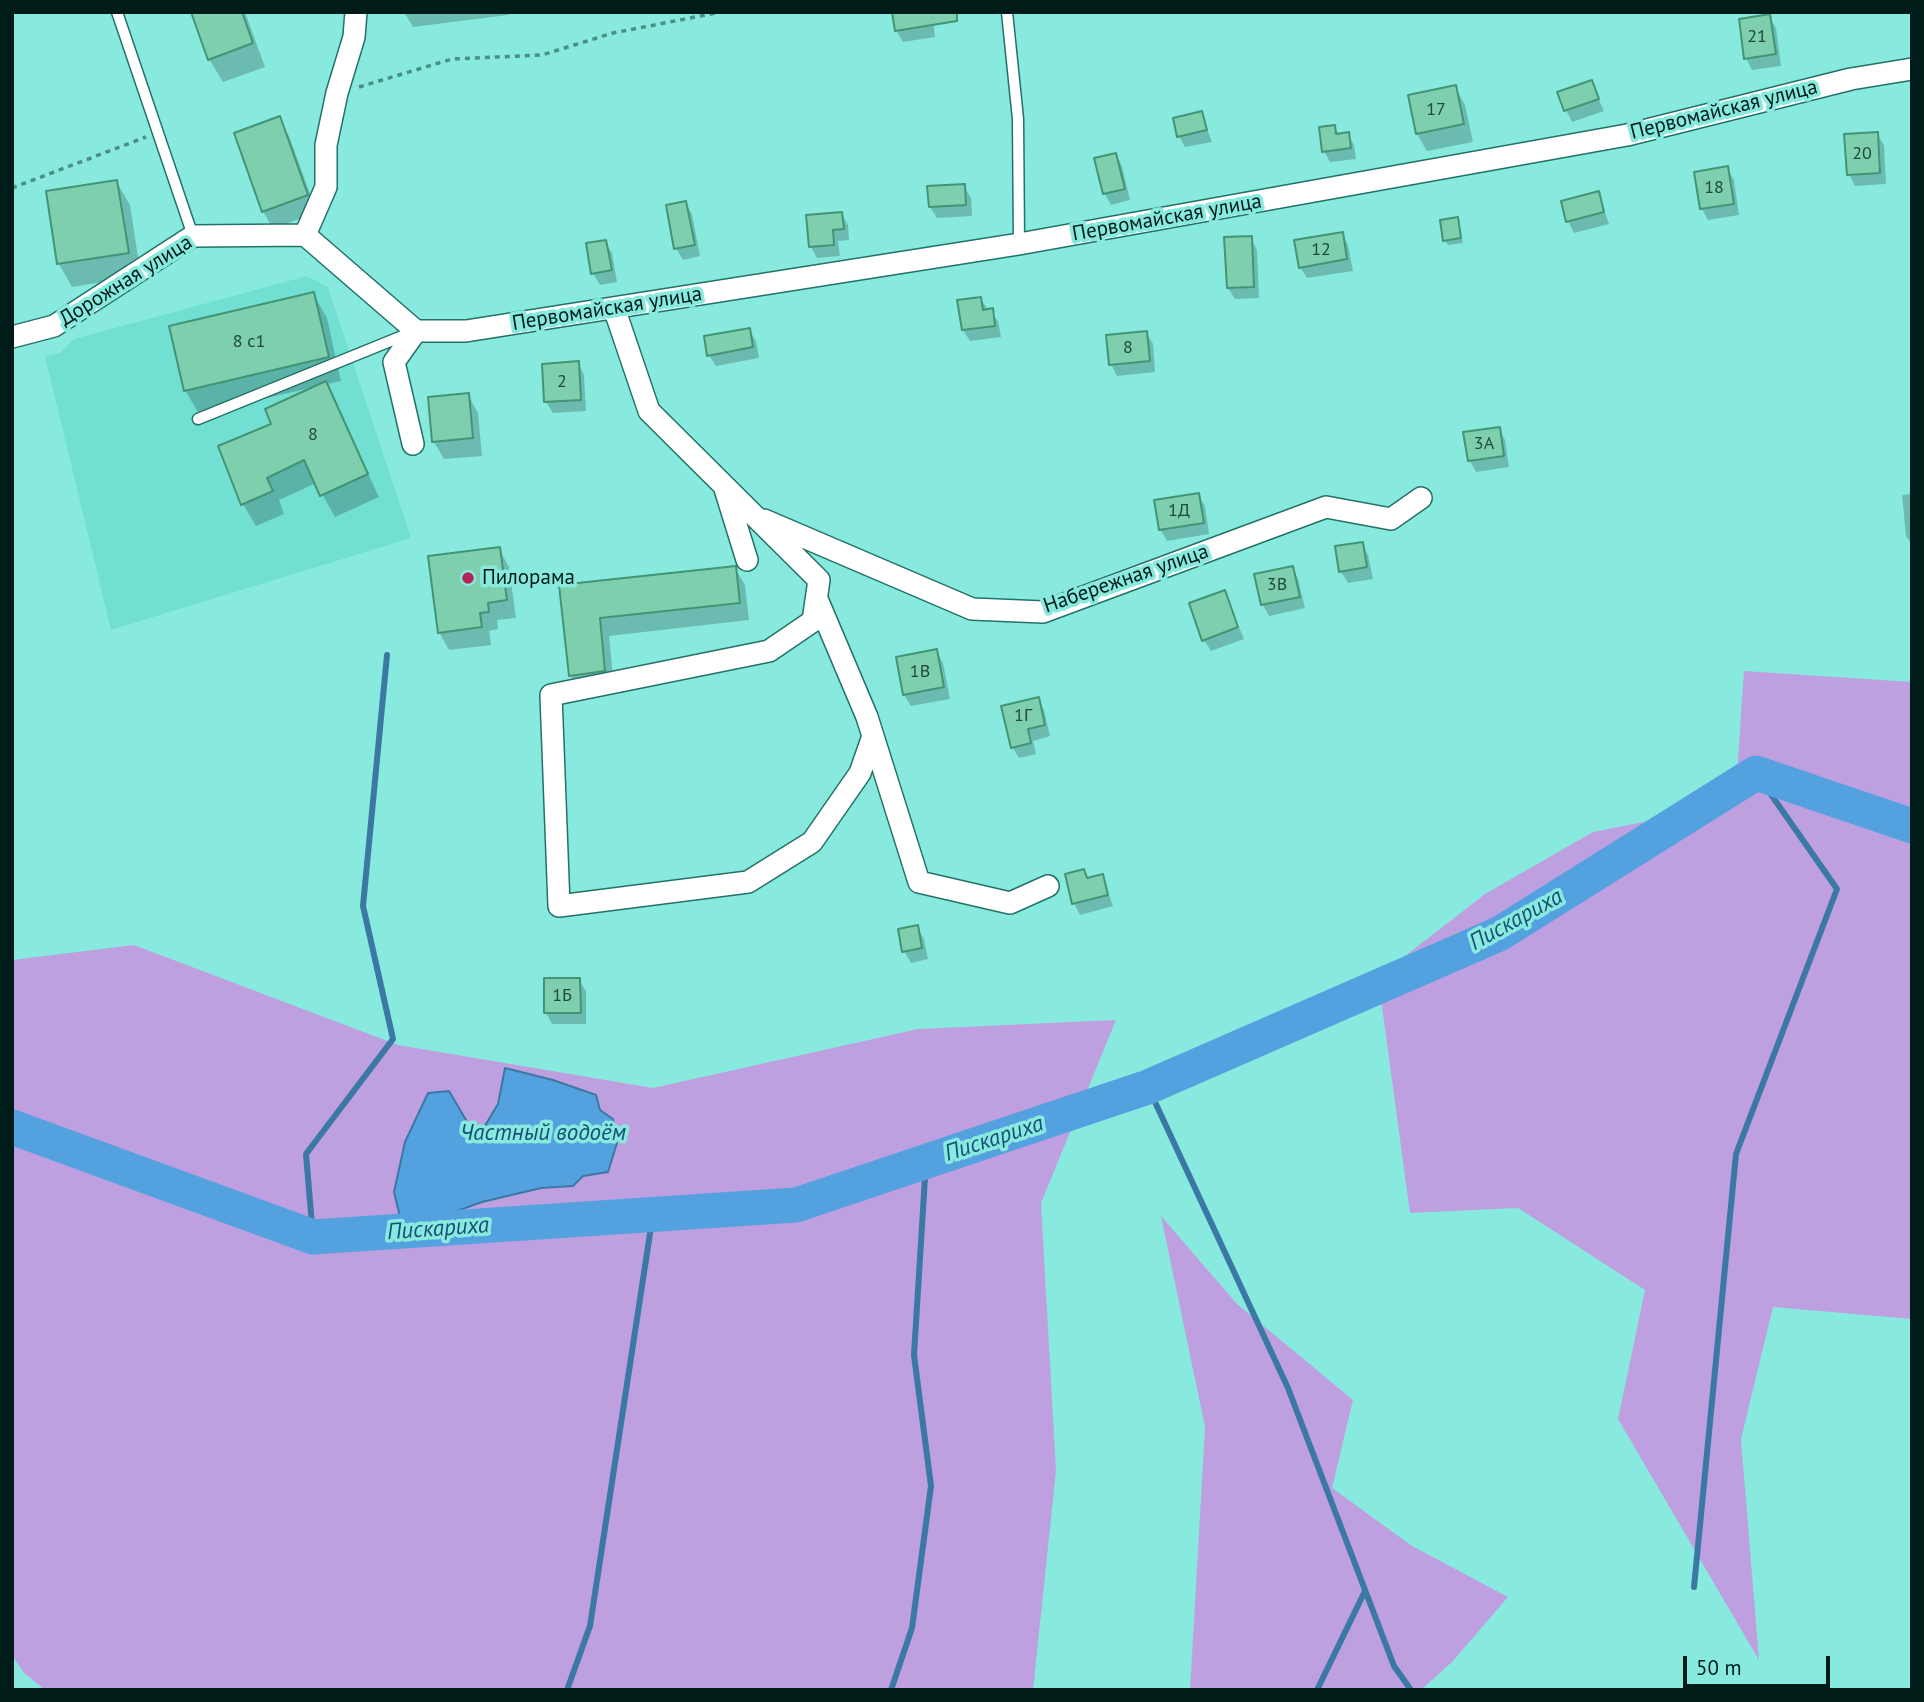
<!DOCTYPE html>
<html>
<head>
<meta charset="utf-8">
<style>
	body { margin:0 }
	#map { position:relative; width:1924px; height:1702px; overflow:hidden; background:#88eade; font-family:"PT Sans",sans-serif }
	canvas { display:block }
	.frame { position:absolute; inset:0; border:14px solid #001c19; pointer-events:none }
	.scale { position:absolute; left:1683px; top:1656px; width:147px; height:32px; box-sizing:border-box; border:4px solid #001c19; border-top:0; padding-left:9px; font-size:21px; line-height:24px; white-space:nowrap; color:#001c19; -webkit-text-stroke:5px #88eade; paint-order:stroke }
</style>
</head>
<body>
<div id="map">
<canvas width="1924" height="1702"></canvas>
<div class="frame"></div>
<div class="scale">50 m</div>
</div>
<script>
const g = document.querySelector('canvas').getContext('2d');
g.lineJoin = 'round';
function fillPath(path, color) { g.fillStyle = color; g.fill(path, 'evenodd'); }
const poly = rows => new Path2D(rows.map(r => 'M' + r).join(''));
function stroke(path, color, width, dash) { g.strokeStyle = color; g.lineWidth = width; g.lineCap = dash ? 'butt' : 'round'; g.setLineDash(dash || []); g.stroke(path); }
function write(font, color, halo, rows, align = 'center') {
  g.font = font + ' "PT Sans",sans-serif'; g.lineWidth = 7; g.setLineDash([]); g.textBaseline = 'middle'; g.strokeStyle = halo; g.fillStyle = color; for (const [text, x, y, turn = 0] of rows) {
    g.save(); g.translate(x, y); g.rotate((+turn || 0) * Math.PI / 180); g.textAlign = isNaN(turn) ? turn : align; if (halo) g.strokeText(text, 0, 0); g.fillText(text, 0, 0); g.restore();
  }
}
fillPath(poly([
	[307,276,328,287,411,538,111,630,45,356,60,353,74,339]
]), '#72dfd3');
fillPath(poly([
	[1744,671,1912,682,1912,1319,1773,1307,1741,1439,1759,1660,1618,1419,1645,1290,1518,1208,1410,1213,1378,977,1485,894,1593,832,1735,804],
	[134,945,398,1045,653,1088,918,1029,1116,1020,1041,1203,1056,1471,1033,1690,45,1690,24,1673,12,1655,12,960],
	[1161,1216,1237,1304,1353,1400,1332,1488,1412,1546,1508,1597,1453,1661,1421,1690,1190,1690,1205,1427]
]), '#bea0e0');
const water = poly([
	[505,1068,553,1080,596,1095,600,1110,613,1119,617,1143,608,1172,583,1176,573,1186,541,1188,482,1202,454,1212,401,1221,394,1192,405,1142,428,1093,449,1091,469,1125,483,1129,498,1104,505,1068]
]);
fillPath(water, '#54a1e0');
stroke(water, '#3b79a4', 2);
fillPath(poly([
	[193,12,245,12,265,67,223,82,209,59],
	[404,12,508,12,508,15,413,27],
	[932,12,935,37,903,42,896,30],
	[1769,16,1776,28,1781,66,1752,70,1746,58],
	[1591,82,1604,111,1572,122,1566,110],
	[1455,87,1465,105,1473,142,1427,151,1417,134],
	[1201,113,1212,142,1185,147,1179,136],
	[279,118,289,136,317,212,273,229,263,211],
	[1334,126,1339,135,1348,134,1354,145,1356,159,1330,162,1324,151],
	[1877,134,1884,145,1886,184,1855,186,1849,174],
	[1116,155,1122,166,1130,200,1111,205,1105,194],
	[1727,168,1734,180,1739,215,1708,220,1702,209],
	[116,181,130,205,141,276,72,287,59,264],
	[964,186,971,198,972,216,937,218,930,207,929,188],
	[1598,193,1609,224,1574,233,1568,221],
	[685,203,692,214,700,256,683,260,676,248],
	[842,214,848,225,849,240,838,241,840,256,817,258,811,247,808,217],
	[1457,219,1463,243,1448,245,1445,240],
	[1342,234,1348,245,1353,271,1307,278,1300,267],
	[1251,238,1257,250,1259,298,1235,299,1228,288],
	[605,242,612,253,617,282,600,285,593,273],
	[313,294,327,318,341,381,326,384,379,497,335,517,316,483,279,500,284,514,256,526,243,504,274,425,310,388,199,414,185,390],
	[980,299,998,321,1001,337,970,341,963,330],
	[749,330,756,341,759,358,716,366,709,355],
	[1146,332,1153,344,1155,372,1117,376,1111,364],
	[578,363,584,375,586,411,553,413,546,402],
	[468,395,478,413,482,456,444,459,434,442],
	[1499,429,1505,440,1509,467,1476,472,1470,461],
	[1912,494,1912,545,1906,536,1902,495],
	[1198,495,1205,506,1209,534,1167,541,1160,529],
	[1362,544,1368,555,1373,579,1348,583,1341,572,1337,548],
	[499,549,509,567,516,618,497,620,498,629,489,631,491,645,449,650,439,632],
	[1292,567,1298,579,1305,608,1269,616,1263,605],
	[735,568,745,585,749,620,609,636,614,688,581,693,570,675,561,586],
	[1224,592,1244,639,1211,651,1204,640],
	[936,651,943,663,950,699,911,706,904,695],
	[1038,699,1044,710,1050,736,1033,741,1036,754,1019,758,1012,747],
	[1084,871,1088,880,1102,876,1113,906,1080,915,1074,903],
	[917,927,924,939,928,959,911,963,904,951],
	[579,980,586,991,586,1024,552,1024,546,1013]
]), '#0003');
stroke(poly([
	[1148,1087,1288,1388,1394,1666,1411,1690],
	[313,1237,306,1154,393,1039,363,906,387,655],
	[1694,1587,1736,1154,1837,889,1756,773],
	[567,1690,590,1626,653,1214],
	[891,1690,912,1628,931,1486,914,1355,926,1161],
	[1317,1690,1365,1591]
]), '#3b79a4', 6);
stroke(poly([
	[12,1127,313,1237,796,1205,1148,1087,1499,934,1756,773,1912,826]
]), '#54a1e0', 35);
const building = poly([
	[191,12,242,12,253,43,208,60,191,12],
	[892,12,957,12,957,21,895,31,892,12],
	[1770,14,1776,54,1744,59,1739,19,1770,14],
	[1592,80,1599,99,1564,111,1557,92,1592,80],
	[1456,85,1464,124,1416,134,1408,95,1456,85],
	[1202,111,1207,130,1177,137,1173,118,1202,111],
	[280,116,308,195,262,212,234,133,280,116],
	[1335,125,1336,134,1349,132,1351,148,1322,152,1319,127,1335,125],
	[1878,132,1880,173,1847,175,1844,134,1878,132],
	[1116,153,1125,189,1103,194,1094,158,1116,153],
	[1728,166,1734,204,1700,209,1694,172,1728,166],
	[117,180,129,253,57,264,46,191,117,180],
	[965,184,966,205,929,207,927,186,965,184],
	[1599,191,1604,212,1566,222,1561,201,1599,191],
	[686,201,695,245,674,249,666,205,686,201],
	[842,212,844,229,833,230,834,245,809,247,806,215,842,212],
	[1458,217,1461,238,1443,241,1440,220,1458,217],
	[1343,232,1347,259,1299,268,1294,240,1343,232],
	[1252,236,1254,287,1227,288,1224,237,1252,236],
	[606,240,612,270,591,274,586,243,606,240],
	[314,292,329,357,184,391,169,326,314,292],
	[981,297,983,310,993,308,995,326,962,330,957,300,981,297],
	[750,328,753,347,707,356,704,336,750,328],
	[1147,331,1150,361,1109,365,1106,335,1147,331],
	[579,361,581,400,544,402,542,364,579,361],
	[326,381,368,474,320,496,304,460,267,478,273,491,241,505,218,446,271,424,265,409,326,381],
	[469,393,473,438,432,442,428,397,469,393],
	[1500,427,1504,456,1468,461,1463,432,1500,427],
	[1199,493,1204,523,1159,530,1154,500,1199,493],
	[1363,542,1367,567,1339,572,1335,546,1363,542],
	[500,547,507,600,488,603,489,612,480,613,482,627,438,633,428,556,500,547],
	[736,566,740,603,600,618,605,671,569,676,559,585,736,566],
	[1293,566,1300,597,1261,605,1254,574,1293,566],
	[1225,590,1238,627,1202,641,1189,603,1225,590],
	[937,649,944,687,903,695,896,657,937,649],
	[1039,697,1045,725,1028,729,1031,743,1011,748,1001,706,1039,697],
	[1084,869,1087,878,1103,874,1108,895,1072,904,1065,874,1084,869],
	[918,925,922,948,902,952,898,929,918,925],
	[544,978,580,978,581,1013,544,1013,544,978]
]);
fillPath(building, '#7ecfad');
stroke(building, '#429475', 2);
const lane = poly([
	[117,12,193,236],
	[1007,12,1018,119,1019,244],
	[198,419,410,333]
]);
const street = poly([
	[305,235,326,187,326,145,337,93,354,37,356,12],
	[614,308,649,411,819,580,813,621,769,651,551,695,559,906,748,882,812,842,860,773,873,736],
	[416,331,466,331,1019,244,1627,135,1851,79,1912,69],
	[12,337,54,326,193,236,305,235,416,331],
	[413,444,394,362,416,331],
	[725,489,747,560],
	[764,520,972,609,1043,612,1326,507,1391,519,1421,498],
	[817,599,867,717,919,882,1010,903,1048,886]
]);
stroke(lane, '#237169', 13);
stroke(street, '#237169', 24);
stroke(poly([
	[359,87,452,59,542,55,613,33,721,12],
	[12,188,146,137]
]), '#4b8e86', 3.5, [5, 5]);
stroke(lane, '#fff', 10);
stroke(street, '#fff', 21);
for (const [x, y, r, color] of [
	[468,578,7,"#b42558"]
]) { const dot = new Path2D(); dot.arc(x, y, r, 0, 2 * Math.PI); g.fillStyle = color; g.fill(dot); stroke(dot, '#88eade', 2.5); }
write('18px', '#20493e', null, [
	["21",1757,37],
	["17",1436,110],
	["20",1862,154],
	["18",1714,188],
	["12",1321,250],
	["8 с1",249,342],
	["8",1128,348],
	["2",562,382],
	["8",313,435],
	["3А",1484,444],
	["1Д",1179,511],
	["3В",1277,585],
	["1В",920,672],
	["1Г",1023,716],
	["1Б",562,996]
]);
write('21px', '#001c19', '#88eade', [
	["Первомайская улица",1724,110,-14],
	["Первомайская улица",1167,218,-10],
	["Дорожная улица",126,281,-32],
	["Первомайская улица",607,309,-9],
	["Набережная улица",1126,579,-19]
]);
write('21px', '#001c19', '#88eade', [
	["Пилорама",482,578]
], 'left');
write('italic 23px', '#184f79', '#88eade', [
	["Пискариха",1516,920,-29],
	["Частный водоём",543,1133],
	["Пискариха",994,1139,-18],
	["Пискариха",438,1229,-4]
]);
</script>
</body>
</html>
